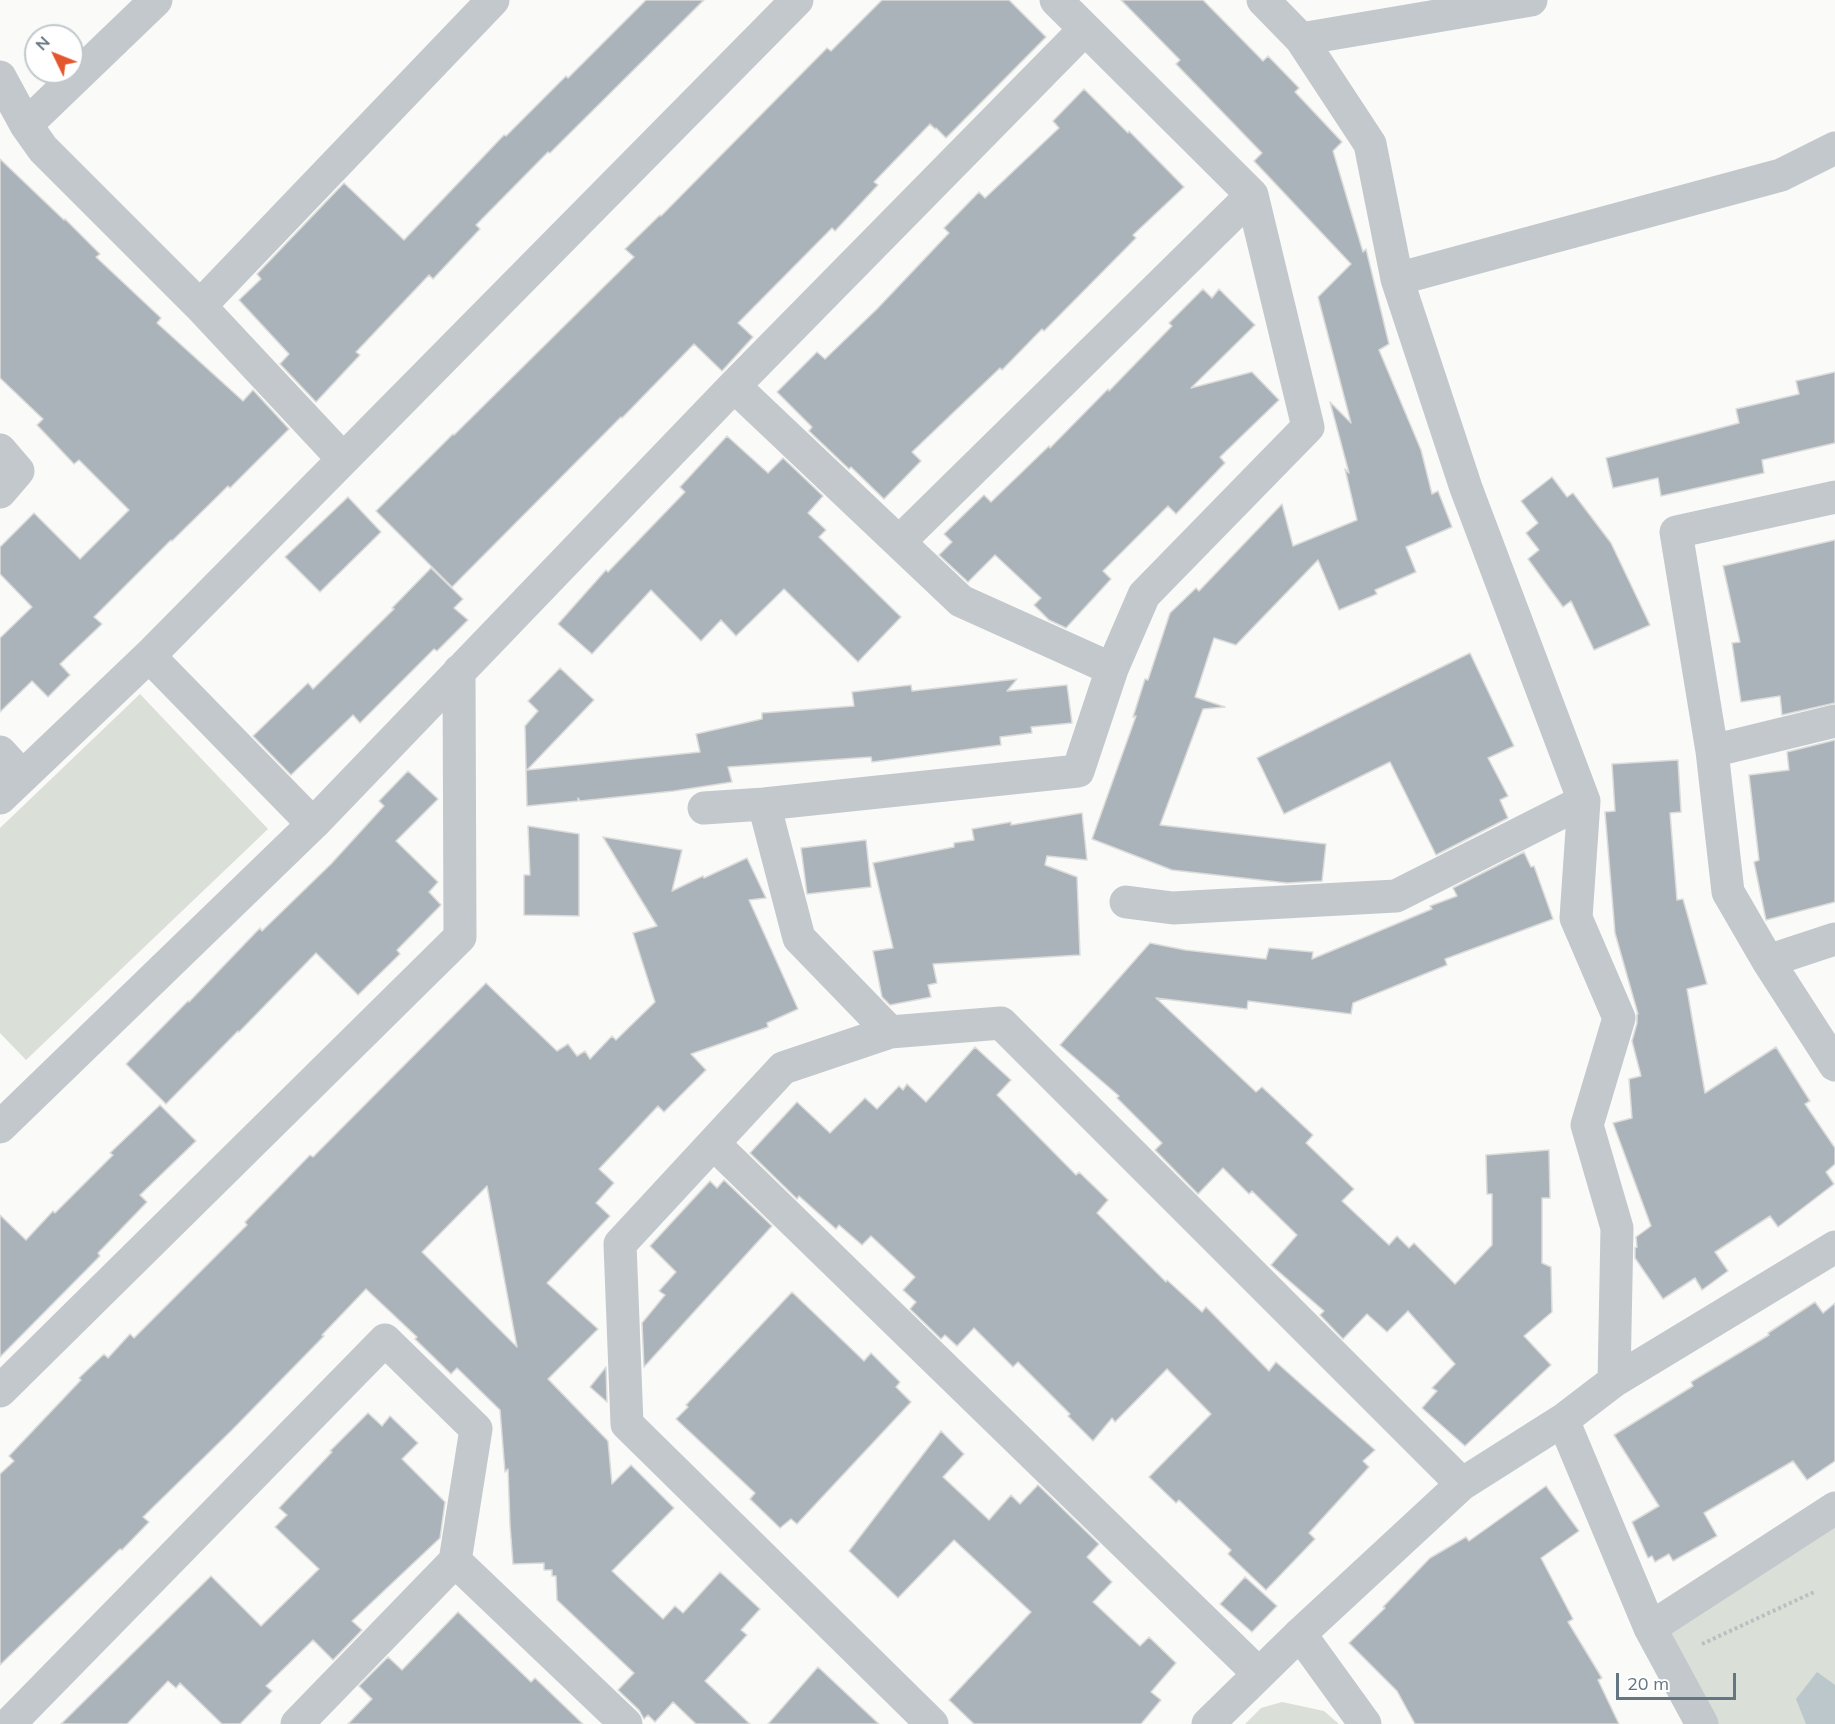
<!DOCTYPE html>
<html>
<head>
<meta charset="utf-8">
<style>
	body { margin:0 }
	#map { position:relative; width:1835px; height:1724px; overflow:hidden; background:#fafaf8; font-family:Mulish,sans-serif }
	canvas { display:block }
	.north { position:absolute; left:24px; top:24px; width:60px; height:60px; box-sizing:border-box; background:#fff; border:2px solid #c1c8cd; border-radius:50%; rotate:313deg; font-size:16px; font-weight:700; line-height:24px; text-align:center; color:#657683 }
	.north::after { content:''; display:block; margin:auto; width:21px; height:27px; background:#e4572e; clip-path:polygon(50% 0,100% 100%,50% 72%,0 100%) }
	.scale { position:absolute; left:1616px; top:1673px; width:120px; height:27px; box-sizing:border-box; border:3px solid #657683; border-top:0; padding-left:8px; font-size:18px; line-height:21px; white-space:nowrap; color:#657683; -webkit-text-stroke:4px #fff; paint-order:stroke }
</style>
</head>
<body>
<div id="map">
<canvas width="1835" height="1724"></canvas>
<div class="north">N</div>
<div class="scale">20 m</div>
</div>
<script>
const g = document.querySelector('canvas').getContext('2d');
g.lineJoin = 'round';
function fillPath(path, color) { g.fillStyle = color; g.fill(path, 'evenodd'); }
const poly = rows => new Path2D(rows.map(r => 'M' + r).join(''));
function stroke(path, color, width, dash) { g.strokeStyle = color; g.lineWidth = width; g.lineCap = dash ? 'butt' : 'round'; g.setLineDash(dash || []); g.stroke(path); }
fillPath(poly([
	[140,694,268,829,26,1060,0,1033,0,828],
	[1835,1527,1835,1724,1688,1724,1647,1644],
	[1282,1702,1324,1711,1339,1724,1245,1724,1261,1708]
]), '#dadfd7');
fillPath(poly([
	[1817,1672,1835,1685,1835,1724,1806,1724,1796,1699]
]), '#bbc7cb');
const building = poly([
	[646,0,704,0,550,153,548,152,476,225,480,229,433,279,429,275,356,352,360,355,316,402,280,364,289,354,239,300,261,279,257,274,344,183,404,240,504,135,506,136,566,76,568,78,646,0],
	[882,0,1009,0,1046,37,946,138,936,128,935,129,930,124,874,182,878,185,835,231,832,228,738,323,753,337,722,371,694,344,622,418,621,417,452,587,376,511,453,434,454,435,634,257,625,249,660,215,661,216,827,48,831,51,882,0],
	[1121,0,1203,0,1263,61,1268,56,1299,88,1295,92,1342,142,1333,151,1363,252,1366,249,1389,344,1379,350,1421,450,1432,494,1438,491,1452,527,1406,547,1416,572,1375,590,1377,594,1339,610,1318,560,1236,645,1214,638,1195,697,1225,707,1203,709,1160,825,1326,844,1322,881,1287,883,1172,870,1092,839,1136,716,1133,717,1145,679,1148,680,1170,613,1196,588,1199,591,1282,504,1293,546,1357,520,1345,469,1349,473,1330,402,1351,423,1318,297,1351,264,1254,161,1262,153,1176,64,1180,60,1121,0],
	[1084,89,1128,133,1129,131,1184,187,1133,235,1136,238,1044,331,1042,329,1002,370,1000,368,912,452,921,461,884,499,851,467,849,469,809,431,812,427,777,392,817,352,825,359,877,309,949,233,944,228,979,192,985,198,1059,128,1053,121,1084,89],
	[0,159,64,220,65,219,100,254,96,257,161,318,157,323,243,401,253,390,289,429,230,488,228,486,172,541,171,540,94,617,102,624,60,664,70,675,48,697,32,681,0,712,0,638,32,607,0,574,0,547,34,513,80,559,129,510,79,460,74,464,37,425,43,419,0,378,0,159],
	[1203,289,1212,298,1219,289,1255,325,1191,388,1252,372,1279,400,1220,457,1225,463,1176,514,1168,506,1103,571,1111,579,1066,628,1049,620,1034,605,1041,598,995,555,968,582,939,555,952,542,944,534,984,495,991,502,1049,446,1050,448,1108,389,1109,391,1172,326,1169,323,1203,289],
	[1835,372,1835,443,1762,460,1764,473,1661,496,1658,478,1613,488,1606,458,1739,423,1736,409,1799,394,1796,381,1835,372],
	[727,436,768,473,783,458,823,496,808,513,826,530,819,537,901,617,858,662,784,589,736,636,721,620,701,641,651,590,592,654,558,624,606,570,608,572,685,492,680,487,727,436],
	[1552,477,1567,497,1573,493,1611,543,1650,625,1594,650,1571,601,1563,607,1528,559,1539,550,1526,533,1538,523,1521,501,1552,477],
	[348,497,381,532,320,592,285,557,348,497],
	[1835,540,1835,703,1782,715,1780,696,1741,702,1732,643,1740,642,1723,566,1835,540],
	[431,568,463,599,454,608,468,620,437,651,434,649,360,723,353,715,291,775,253,736,308,683,313,689,394,609,392,608,431,568],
	[1470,653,1514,746,1488,758,1508,796,1500,800,1508,818,1436,855,1390,762,1284,814,1257,758,1470,653],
	[560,668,594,700,527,770,700,752,696,734,762,719,762,713,854,706,852,692,911,685,912,691,1017,679,1007,691,1067,685,1072,723,1031,727,1032,733,1000,737,1001,745,872,762,871,757,728,767,732,782,674,791,580,801,578,798,578,801,527,806,525,726,538,711,528,701,560,668],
	[1835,740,1835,902,1766,920,1754,862,1759,860,1749,775,1789,770,1787,752,1835,740],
	[1678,760,1681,812,1670,813,1677,900,1683,899,1707,984,1687,989,1705,1093,1776,1047,1810,1101,1805,1104,1835,1148,1835,1164,1826,1172,1834,1184,1778,1227,1770,1216,1715,1252,1728,1271,1702,1290,1695,1278,1663,1299,1635,1258,1635,1248,1637,1247,1636,1237,1651,1226,1613,1123,1632,1118,1629,1079,1641,1076,1632,1041,1637,1023,1637,1014,1638,1014,1615,933,1605,812,1615,811,1612,764,1678,760],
	[408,771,438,799,396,841,438,882,429,892,441,905,397,950,400,954,358,995,316,953,239,1032,238,1031,166,1104,126,1064,188,1001,189,1002,260,928,262,931,331,864,384,806,379,801,408,771],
	[1082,813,1087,860,1047,856,1045,865,1077,877,1080,955,933,964,937,983,928,985,931,997,890,1005,882,997,873,951,893,948,873,863,954,847,954,843,974,840,972,829,1011,822,1011,825,1082,813],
	[528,826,579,834,579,916,524,915,524,875,530,875,528,826],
	[603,837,682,850,672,891,703,876,704,878,747,858,766,898,749,900,798,1009,767,1023,768,1027,691,1054,706,1070,664,1112,658,1106,599,1169,614,1183,596,1203,610,1216,547,1283,598,1329,548,1379,608,1441,612,1484,631,1465,674,1508,612,1571,663,1619,675,1606,683,1613,720,1572,760,1609,741,1630,747,1635,705,1681,750,1724,696,1724,673,1702,655,1722,648,1715,644,1719,639,1710,618,1690,634,1673,557,1600,556,1576,552,1576,552,1570,544,1570,544,1563,513,1564,510,1525,508,1469,505,1472,500,1410,457,1368,451,1374,415,1339,417,1337,366,1289,322,1335,324,1336,232,1430,143,1517,149,1522,122,1550,120,1549,0,1665,0,1474,14,1461,9,1456,81,1380,79,1378,104,1354,108,1358,130,1334,134,1338,247,1225,245,1222,310,1155,313,1157,486,983,557,1051,568,1044,577,1056,585,1051,590,1059,612,1036,616,1040,655,1002,633,933,657,926,603,837],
	[487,1186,517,1347,422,1252,487,1186],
	[866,840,871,887,807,894,801,848,866,840],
	[1524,852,1531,867,1534,866,1553,919,1445,959,1447,965,1353,1003,1351,1014,1248,1001,1247,1009,1156,998,1256,1092,1262,1087,1313,1135,1306,1143,1354,1189,1342,1201,1389,1245,1397,1236,1409,1248,1414,1243,1455,1284,1492,1245,1492,1194,1487,1194,1486,1155,1549,1150,1550,1198,1542,1198,1542,1263,1551,1267,1552,1312,1524,1336,1551,1365,1465,1446,1422,1408,1437,1391,1432,1388,1455,1364,1408,1311,1387,1332,1367,1314,1343,1339,1320,1315,1324,1311,1271,1265,1297,1235,1252,1191,1249,1194,1223,1168,1198,1194,1155,1150,1162,1143,1117,1098,1119,1096,1060,1045,1150,943,1185,950,1266,959,1269,948,1313,952,1312,959,1432,909,1430,906,1457,896,1453,888,1524,852],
	[975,1047,1011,1080,997,1095,1076,1175,1079,1172,1108,1200,1097,1213,1166,1282,1167,1280,1202,1312,1206,1307,1269,1371,1276,1362,1375,1450,1363,1461,1369,1467,1309,1533,1315,1539,1266,1590,1228,1554,1231,1550,1179,1500,1176,1503,1149,1477,1211,1414,1167,1369,1115,1422,1112,1418,1093,1441,1068,1416,1070,1414,1018,1362,1013,1367,974,1328,957,1346,945,1335,941,1339,910,1309,916,1302,903,1290,915,1277,871,1236,862,1245,839,1225,836,1229,799,1196,797,1199,750,1153,797,1102,830,1133,865,1098,877,1109,899,1086,903,1090,907,1084,926,1102,975,1047],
	[160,1105,196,1141,140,1195,147,1202,98,1253,100,1256,0,1357,0,1215,26,1240,53,1211,55,1213,113,1155,110,1153,160,1105],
	[724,1180,772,1226,644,1367,642,1323,665,1295,659,1291,676,1272,650,1246,710,1181,717,1188,724,1180],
	[792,1292,864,1361,871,1353,900,1382,896,1387,911,1402,797,1524,791,1519,780,1528,750,1499,755,1493,676,1419,688,1407,686,1405,792,1292],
	[1815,1302,1823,1313,1835,1303,1835,1461,1807,1480,1793,1461,1704,1513,1717,1536,1673,1561,1669,1554,1655,1562,1652,1556,1648,1558,1632,1522,1659,1506,1614,1435,1693,1386,1691,1382,1769,1335,1768,1333,1815,1302],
	[606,1367,607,1402,590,1387,606,1367],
	[368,1413,382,1426,390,1416,418,1443,402,1459,445,1502,440,1538,352,1621,362,1630,333,1660,313,1640,266,1686,272,1691,240,1724,222,1724,180,1683,176,1688,168,1681,127,1724,61,1724,211,1576,261,1626,319,1569,275,1527,287,1515,279,1508,332,1452,330,1451,368,1413],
	[941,1431,964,1454,943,1477,989,1520,1011,1495,1020,1504,1038,1485,1099,1544,1087,1557,1112,1582,1093,1602,1140,1646,1149,1637,1176,1663,1151,1692,1161,1700,1141,1724,974,1724,949,1700,1031,1612,954,1540,898,1598,849,1551,941,1431],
	[1546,1486,1579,1531,1541,1558,1573,1619,1568,1622,1602,1678,1598,1680,1619,1724,1415,1724,1397,1691,1349,1643,1385,1608,1383,1607,1430,1558,1466,1537,1469,1541,1546,1486],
	[1245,1577,1277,1606,1252,1632,1220,1604,1245,1577],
	[458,1612,531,1682,535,1678,583,1724,348,1724,372,1699,359,1686,388,1657,402,1670,458,1612],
	[818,1667,879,1724,768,1724,818,1667]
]);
fillPath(building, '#aab3b9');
stroke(building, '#dcdcda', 1.5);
stroke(poly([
	[1702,1644,1814,1592]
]), '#bbbfc2', 4, [3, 3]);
stroke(poly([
	[1263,0,1301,39,1370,144,1397,279,1466,488,1584,801,1576,918,1619,1018,1587,1125,1617,1228,1614,1381],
	[1301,39,1531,0],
	[0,77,26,125,43,149,200,306,343,459],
	[26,125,156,0],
	[1397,279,1781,175,1835,148],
	[200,306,493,0],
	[734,386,961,601,1112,669],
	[0,450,18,471,0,492],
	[899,542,1252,195],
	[149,656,313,824],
	[1835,721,1712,751,1728,892,1768,961,1835,1065],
	[1712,751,1676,532,1835,497],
	[0,752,22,776],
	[0,798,149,656,797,0],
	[764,804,799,938,890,1032],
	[704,808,764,804,1078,771,1112,669,1144,595,1308,427,1252,195,1056,0],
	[1126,902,1173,908,1396,896,1584,801],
	[1768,961,1835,939],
	[0,1127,313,824,734,386,1085,29],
	[714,1144,1258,1673],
	[0,1391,460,937,459,671],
	[1563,1420,1650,1628,1702,1724],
	[455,1561,626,1724],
	[1650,1628,1835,1508],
	[1300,1634,1365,1724],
	[12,1721,385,1340,476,1429,455,1561,297,1724],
	[932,1724,627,1424,620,1244,783,1068,890,1032,1001,1023,1462,1484],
	[1208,1724,1300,1634,1462,1484,1563,1420,1614,1381,1835,1247]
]), '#c3c8cc', 33);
</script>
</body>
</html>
